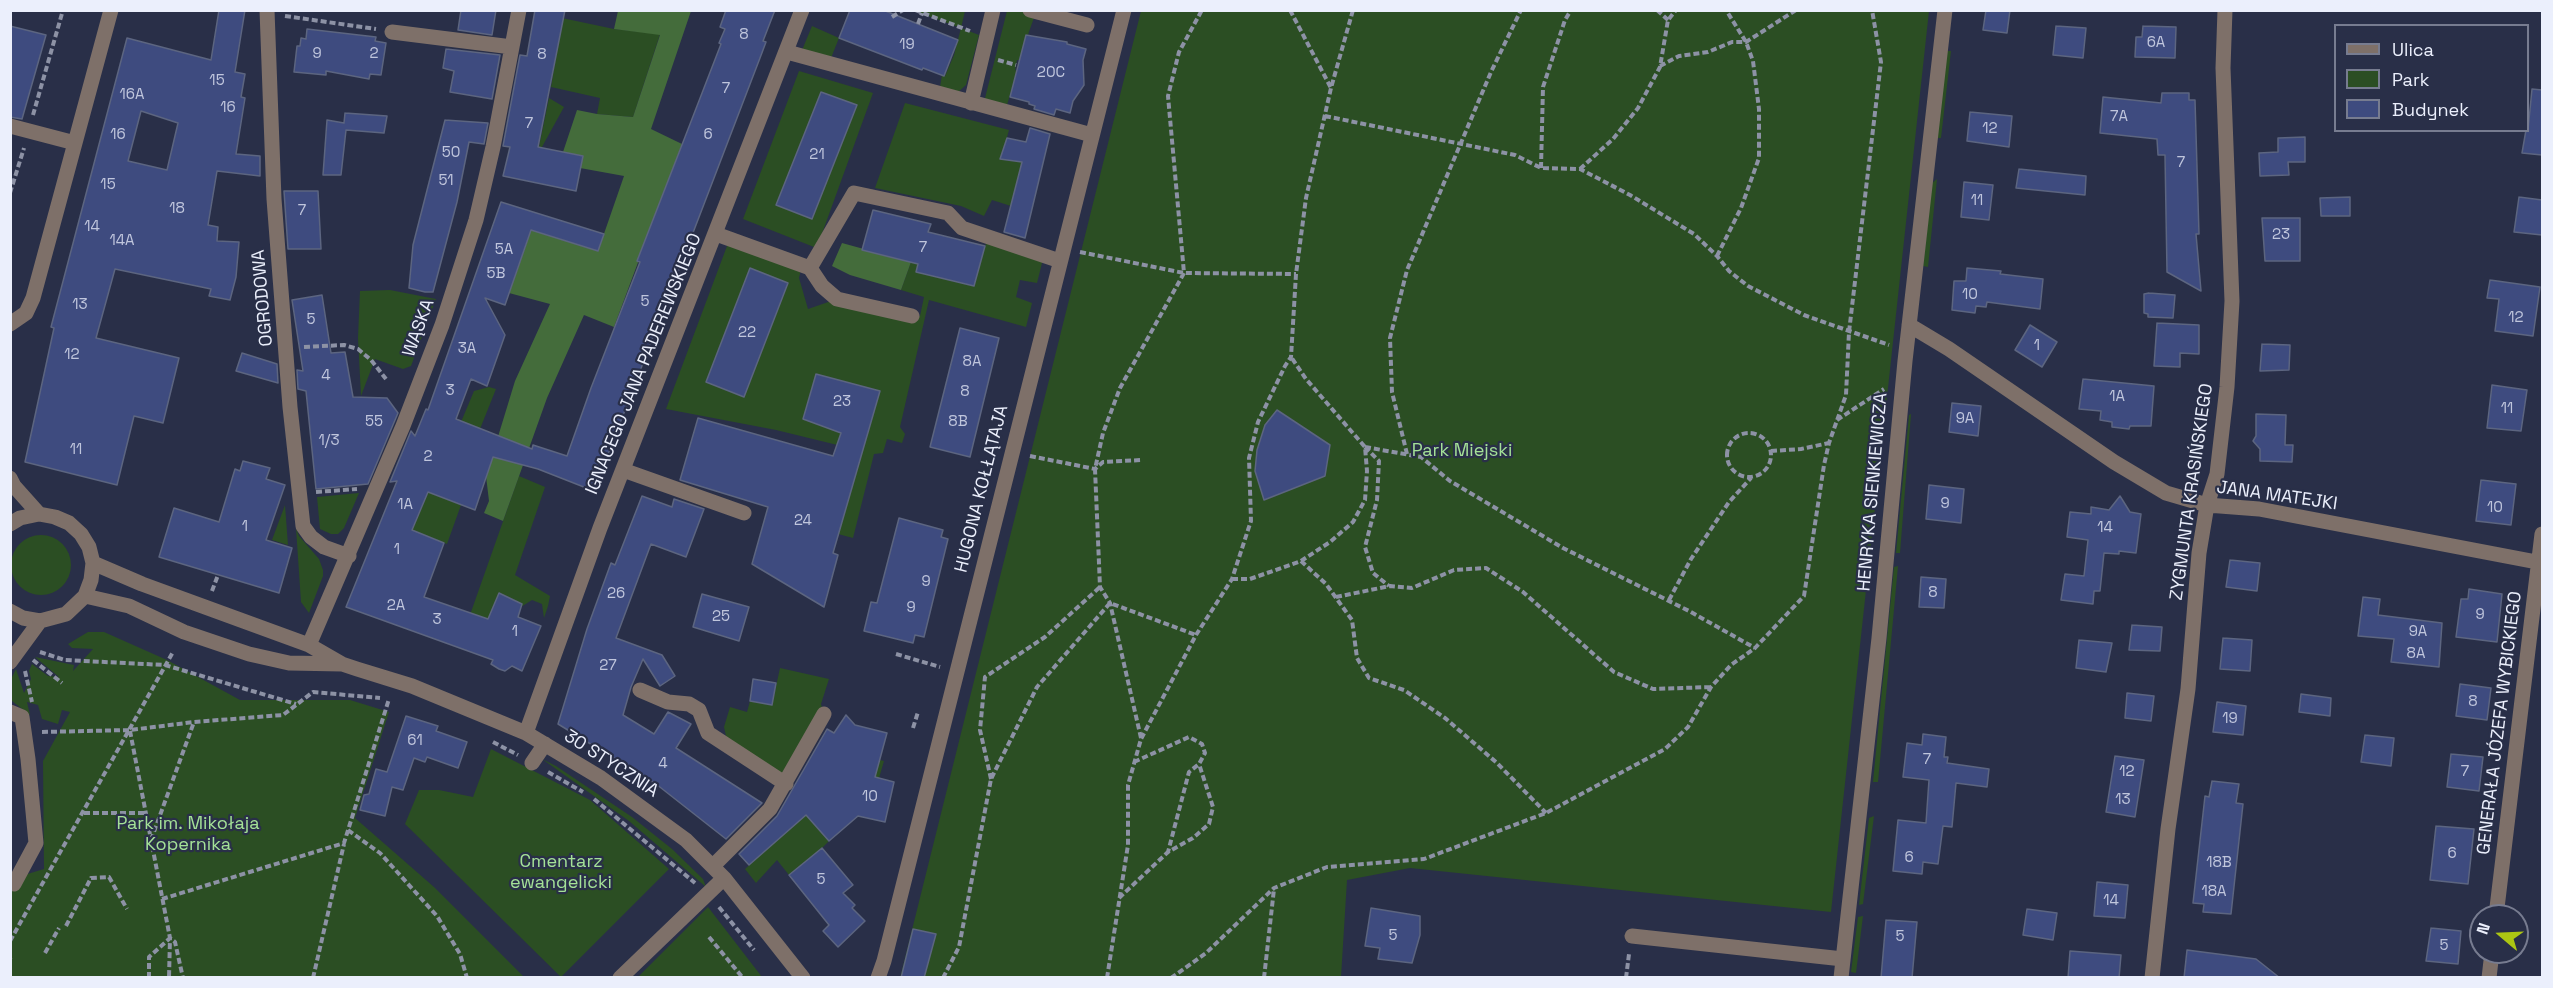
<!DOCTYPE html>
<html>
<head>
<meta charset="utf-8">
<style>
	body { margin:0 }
	#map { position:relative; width:2553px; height:988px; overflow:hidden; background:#292f48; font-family:"Space Grotesk",sans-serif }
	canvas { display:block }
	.frame { position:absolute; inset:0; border:12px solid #ebeffc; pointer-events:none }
	.legend { position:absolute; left:2334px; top:24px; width:195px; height:108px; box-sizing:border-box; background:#292f48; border:2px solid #777c90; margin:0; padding:8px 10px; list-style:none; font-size:18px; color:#ebeffc }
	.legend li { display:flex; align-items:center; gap:12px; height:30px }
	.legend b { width:30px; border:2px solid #777c90 }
	.north { position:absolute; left:2469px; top:904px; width:60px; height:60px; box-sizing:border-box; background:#292f48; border:2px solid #777c90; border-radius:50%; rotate:289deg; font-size:16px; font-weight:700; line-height:24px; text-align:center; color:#ebeffc }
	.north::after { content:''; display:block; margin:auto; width:21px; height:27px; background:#acc613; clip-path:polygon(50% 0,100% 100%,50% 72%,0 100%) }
</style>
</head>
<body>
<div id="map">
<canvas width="2553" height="988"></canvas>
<div class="frame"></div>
<ul class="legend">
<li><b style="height:8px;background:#7e7069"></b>Ulica</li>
<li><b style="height:16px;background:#2b4e23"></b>Park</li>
<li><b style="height:16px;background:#3e4b7f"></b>Budynek</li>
</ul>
<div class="north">N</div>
</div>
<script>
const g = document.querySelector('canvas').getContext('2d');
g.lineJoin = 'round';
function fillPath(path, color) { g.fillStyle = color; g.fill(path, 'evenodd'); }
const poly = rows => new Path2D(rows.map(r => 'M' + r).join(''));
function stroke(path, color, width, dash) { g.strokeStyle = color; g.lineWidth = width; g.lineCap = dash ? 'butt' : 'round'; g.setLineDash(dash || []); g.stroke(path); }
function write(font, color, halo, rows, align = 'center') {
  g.font = font + ' "Space Grotesk",sans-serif'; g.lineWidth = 4.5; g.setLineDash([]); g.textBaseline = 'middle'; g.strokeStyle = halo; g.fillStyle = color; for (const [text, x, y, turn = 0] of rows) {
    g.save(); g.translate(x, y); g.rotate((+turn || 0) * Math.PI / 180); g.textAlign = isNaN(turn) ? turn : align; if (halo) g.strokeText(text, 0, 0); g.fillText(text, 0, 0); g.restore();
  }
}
fillPath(poly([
	[915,11,965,11,961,28,979,35,966,85,957,93,940,87,942,75,945,76,954,55,961,28],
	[1007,11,1036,12,1019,60,1017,60,1015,70,1017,71,1005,112,983,106],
	[1141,11,1929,11,1831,912,1410,868,1347,880,1341,977,900,978],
	[562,18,614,29,660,34,633,117,597,114,600,98,551,87],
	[812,26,839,38,829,63,800,55],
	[1946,51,1951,51,1941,138,1937,138],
	[799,71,873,93,820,239,814,247,743,219],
	[549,98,564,107,537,156],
	[905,103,1009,130,1001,159,1022,162,1011,206,992,200,984,216,961,206,875,188],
	[1937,179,1928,267,1923,266,1932,183],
	[990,237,1044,255,1037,283,1020,280,1016,297,1032,303,1026,327,929,300,900,427,905,434,902,443,887,439,883,453,874,454,853,538,838,534,862,451,776,430,666,409,730,238,802,265,799,278,808,309,837,299,912,316,920,316,924,297,901,290,911,262,918,264,916,272,973,286,985,246],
	[390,290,436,299,411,366,403,369,375,359,361,396,358,338,360,291],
	[489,387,496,389,480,429,461,422,474,391],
	[1911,414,1900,553,1896,553,1909,415],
	[519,476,545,487,515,575,550,596,548,606,544,618,542,604,532,600,521,607,518,602,504,595,498,596,478,653,459,646],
	[428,492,461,505,447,544,412,530],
	[359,493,344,528,338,534,331,534,320,529,317,497],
	[285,505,288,545,272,540],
	[296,528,299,536,319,559,323,570,323,576,309,613,301,602],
	'11 565a30 30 0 1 1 60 0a30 30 0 1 1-60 0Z',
	[1898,566,1878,782,1873,782,1894,567],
	[88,632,104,632,167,660,240,700,350,700,389,712,355,818,434,887,524,977,11,978,11,879,44,869,43,761,70,712,62,710,58,724,42,719,38,705,27,702,30,715,12,701,11,679,16,669,24,693,31,679,29,671,32,664,48,676,59,677,35,657,74,665,73,671,93,649,72,648,68,644],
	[780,668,829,679,821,704,824,714,786,784,726,736,724,727,730,707,747,712,750,701,772,705],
	[491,749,590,800,669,869,561,977,405,824,419,790,439,790,473,797],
	[841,751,884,761,879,778,827,809,812,822,829,841,822,848,789,875,777,860,756,883,745,869,797,822],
	[542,759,556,766,632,817,672,849,703,879,706,887,629,821],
	[1874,816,1863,904,1859,905,1869,818],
	[708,907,762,977,638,977],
	[1863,916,1856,973,1851,972,1858,917]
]), '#2b4e23');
fillPath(poly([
	[618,11,691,11,651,129,682,144,614,327,584,315,547,398,503,521,484,513,489,501,486,476,515,381,550,304,509,293,526,245,529,229,598,251,624,176,580,168,583,156,563,152,577,110,597,114,633,117,660,35,614,29],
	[842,243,911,262,901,290,850,275,832,266]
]), '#446c3b');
const building = poly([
	[219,10,245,10,235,72,245,74,241,97,245,98,236,154,260,156,260,176,217,171,208,225,218,227,217,241,239,242,236,277,230,300,209,296,211,289,115,269,96,338,179,358,163,423,134,416,117,485,25,462,54,328,51,327,127,38,211,60,219,10],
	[141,111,178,123,167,170,128,161,141,111],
	[461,10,496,10,492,35,458,30,461,10],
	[535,10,565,10,538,147,583,156,576,191,503,176,510,147,503,146,520,55,527,56,535,10],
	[726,10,775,10,763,41,766,42,760,58,594,491,538,469,493,457,475,510,428,492,412,530,444,543,424,597,488,619,499,593,522,604,518,617,541,626,522,671,512,666,505,671,499,669,491,664,493,660,346,607,397,481,390,482,411,431,415,436,426,409,428,410,501,202,604,234,598,251,531,230,505,305,485,298,505,335,487,386,471,379,456,419,532,449,533,445,567,456,591,388,640,262,637,261,721,44,719,43,725,29,720,27,726,10],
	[850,10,883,10,958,40,944,76,923,68,922,70,839,38,850,10],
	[1986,10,2010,10,2007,33,1983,30,1986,10],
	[10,26,46,35,22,119,10,117,10,26],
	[2056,26,2086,28,2083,58,2053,55,2056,26],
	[2143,26,2176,27,2175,58,2135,57,2136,37,2142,37,2143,26],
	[307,29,376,37,375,41,386,43,381,75,370,74,369,79,326,71,326,75,294,72,297,46,300,46,301,38,306,39,307,29],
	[1026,35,1067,42,1067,44,1086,49,1083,60,1084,85,1073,101,1070,113,1056,109,1054,115,1034,109,1035,106,1029,104,1029,102,1010,97,1026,35],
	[446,49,500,55,492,99,450,92,454,71,443,68,446,49],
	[2532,89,2542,90,2542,155,2522,153,2526,130,2528,130,2532,89],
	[821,92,857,105,812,219,776,205,821,92],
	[2162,93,2189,93,2189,100,2195,100,2199,234,2196,234,2201,291,2167,272,2165,155,2158,155,2157,139,2100,133,2103,97,2161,103,2162,93],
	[1970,112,2012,116,2009,147,1967,141,1970,112],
	[345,113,387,116,384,133,346,130,341,175,323,175,327,120,344,123,345,113],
	[445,120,488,123,484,144,469,142,457,202,433,292,425,292,409,288,413,245,445,120],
	[1030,128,1050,134,1025,238,1004,232,1022,162,1000,159,1007,138,1026,142,1030,128],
	[2305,137,2305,162,2288,162,2289,175,2260,176,2259,153,2278,152,2278,138,2305,137],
	[2019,169,2086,176,2085,195,2016,188,2019,169],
	[1964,182,1993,185,1989,220,1961,217,1964,182],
	[284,191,318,191,321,249,288,249,284,191],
	[2350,197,2350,216,2321,216,2320,198,2350,197],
	[2519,197,2542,200,2542,235,2514,232,2519,197],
	[873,210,931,224,928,232,985,246,974,286,916,272,918,264,862,250,873,210],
	[2262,218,2300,218,2300,261,2265,261,2262,218],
	[750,268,788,283,744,397,706,382,750,268],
	[1967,268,2001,271,2000,274,2043,279,2040,309,1987,302,1986,307,1976,306,1975,313,1952,310,1954,281,1966,281,1967,268],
	[2490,280,2540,287,2533,336,2495,331,2499,299,2487,298,2490,280],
	[2149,293,2175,295,2173,318,2148,317,2148,314,2144,313,2144,294,2149,293],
	[322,295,331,353,345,352,353,397,387,398,398,413,368,484,316,489,306,391,298,389,297,370,303,371,292,300,322,295],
	[2157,323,2199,325,2199,354,2180,353,2180,367,2154,366,2157,323],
	[2030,325,2057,342,2042,367,2015,350,2030,325],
	[960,328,999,338,970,457,930,447,960,328],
	[2262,344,2290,345,2289,370,2260,371,2262,344],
	[242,353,277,364,278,383,236,371,242,353],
	[816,374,880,391,833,553,838,555,824,607,752,564,768,507,680,480,698,418,833,456,841,433,803,419,816,374],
	[2083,379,2154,386,2151,426,2130,426,2129,429,2112,427,2112,422,2100,420,2101,411,2079,409,2083,379],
	[2492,385,2527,390,2521,431,2487,428,2492,385],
	[1952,403,1981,406,1978,436,1949,432,1952,403],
	[1277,410,1330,445,1325,476,1264,500,1255,471,1257,450,1265,425,1277,410],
	[2256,414,2286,415,2285,445,2293,445,2292,462,2260,461,2260,449,2253,441,2256,436,2256,414],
	[243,461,270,468,266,479,285,485,266,540,292,548,279,593,159,557,174,508,219,522,235,469,240,471,243,461],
	[2481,480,2516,484,2511,525,2476,521,2481,480],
	[1929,485,1964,489,1961,523,1926,519,1929,485],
	[642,496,672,507,674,499,704,509,686,557,651,544,616,638,662,655,675,676,660,686,643,659,631,687,623,715,654,734,668,712,691,724,676,748,762,803,726,839,656,784,558,724,587,629,611,563,615,565,642,496],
	[2120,496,2130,512,2141,514,2136,553,2119,551,2119,554,2104,553,2100,591,2094,591,2093,604,2061,600,2065,574,2084,576,2088,540,2067,537,2070,512,2091,514,2091,507,2109,510,2120,496],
	[899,518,943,530,941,537,948,539,924,637,915,635,913,643,864,631,871,602,877,603,899,518],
	[2230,560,2260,563,2257,591,2226,587,2230,560],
	[1921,577,1946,579,1944,608,1919,607,1921,577],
	[2469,589,2502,594,2497,642,2456,637,2461,599,2468,599,2469,589],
	[702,594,749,607,739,641,693,627,702,594],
	[2363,597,2380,599,2378,615,2442,623,2439,667,2391,662,2394,639,2358,636,2363,597],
	[2132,625,2162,627,2160,651,2129,650,2132,625],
	[2223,638,2252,640,2250,671,2220,669,2223,638],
	[2079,640,2112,643,2106,672,2076,668,2079,640],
	[753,679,776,683,772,705,750,701,753,679],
	[2460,684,2491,688,2487,720,2456,716,2460,684],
	[2127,693,2154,696,2151,721,2125,718,2127,693],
	[2301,694,2331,698,2330,716,2299,712,2301,694],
	[2217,702,2246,706,2243,735,2213,732,2217,702],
	[846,715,855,725,887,733,875,777,894,782,885,822,858,816,829,841,806,815,749,865,739,854,777,816,827,729,834,733,846,715],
	[406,716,438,726,436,731,467,742,458,768,427,757,425,762,414,758,403,790,392,787,385,816,360,810,364,795,369,794,376,769,387,772,406,716],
	[1923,734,1946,737,1944,757,1948,757,1947,763,1989,769,1987,787,1956,783,1952,827,1943,826,1938,864,1923,862,1922,874,1893,871,1898,820,1926,823,1929,780,1903,777,1907,743,1922,745,1923,734],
	[2365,735,2394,738,2391,766,2361,762,2365,735],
	[2451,754,2483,757,2479,791,2447,787,2451,754],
	[2115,756,2144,760,2135,817,2106,812,2115,756],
	[2212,781,2239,784,2236,803,2243,804,2231,914,2203,912,2204,904,2193,903,2205,796,2209,797,2212,781],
	[2436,826,2474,829,2468,884,2430,880,2436,826],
	[822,848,853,885,843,893,855,905,852,908,865,921,838,947,823,931,829,925,789,875,822,848],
	[2097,882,2128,885,2125,918,2094,916,2097,882],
	[1371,908,1420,916,1420,935,1412,963,1378,959,1380,948,1365,946,1371,908],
	[2027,909,2057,913,2053,940,2023,935,2027,909],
	[1886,920,1917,922,1912,978,1881,978,1886,920],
	[2431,928,2461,931,2458,964,2426,961,2431,928],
	[913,929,936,934,924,978,901,978,913,929],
	[2187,950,2256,959,2280,978,2184,978,2187,950],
	[2070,951,2121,955,2119,978,2068,978,2070,951]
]);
fillPath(building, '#3e4b7f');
stroke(building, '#5c6580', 1.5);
stroke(poly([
	[915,10,970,31],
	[1290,10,1331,88],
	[1657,10,1668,20],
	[285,16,376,29],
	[892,17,903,10],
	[918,24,922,13],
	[998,60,1016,65],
	[1660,66,1679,56,1708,52,1732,42,1746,42,1796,10],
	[33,115,63,10],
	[1325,116,1515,155,1541,168,1580,169,1630,195,1694,234,1717,256,1729,271,1748,286,1804,315,1889,345],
	[1541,168,1543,87,1565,20,1571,10],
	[1580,169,1613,139,1638,108,1660,67,1668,20,1676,10],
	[10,193,24,148],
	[1080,252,1184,273,1296,274],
	[1717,256,1741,208,1759,158,1759,109,1753,61,1746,42,1726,10],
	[304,347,344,345,358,349,371,360,386,379],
	[1837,420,1884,389],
	'1727 455a22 22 0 1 1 44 0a22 22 0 1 1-44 0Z',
	[1365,447,1421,457,1450,481,1563,548,1689,611,1755,648],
	[1365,447,1379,461,1377,500,1365,547,1373,573,1389,586],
	[1771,451,1801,449,1829,443],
	[1407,454,1392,392,1390,338,1407,270,1491,72,1521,10],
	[1030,456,1095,469,1103,462,1142,460],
	[316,492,357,489],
	[1301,561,1326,584,1352,620,1357,658,1369,678,1404,690,1445,718,1497,763,1546,813],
	[1232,579,1250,579,1301,561,1330,542,1353,522,1365,500,1367,471,1365,447,1306,379,1291,357],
	[212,591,218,575],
	[1336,597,1390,586,1412,588,1454,570,1486,568,1523,592,1614,672,1653,689,1711,687],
	[1669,600,1691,559,1729,502,1751,478],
	[40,652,65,660,165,665,296,704],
	[896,654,940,667],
	[33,660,62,683],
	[25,671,32,702],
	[913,728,918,712],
	[130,731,170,938,169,978],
	[42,732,130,730,194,722,283,715,313,692,380,698],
	[1141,738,1110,603,1100,587,1095,469,1103,433,1120,388,1184,273,1168,96,1179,52,1202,10],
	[493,742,518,755],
	[1134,762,1189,737,1202,744,1205,753,1199,764,1189,772,1168,852],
	[548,772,583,792],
	[991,779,980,730,985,677,1045,637,1100,587],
	[594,799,695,883],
	[84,813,145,813],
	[348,830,380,853,437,916,460,954,467,978],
	[151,840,194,722],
	[1119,898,1168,852,1193,838,1209,824,1213,807,1199,764],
	[162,899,344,843,389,699],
	[719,907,754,950],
	[66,926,91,878,109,877,127,909],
	[709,937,743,978],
	[10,941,173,652],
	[45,953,59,928],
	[10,959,11,960],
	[149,978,149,957,170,938,175,942,183,978],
	[313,978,344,844],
	[943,978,959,947,991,779,1037,687,1110,603,1196,635],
	[1107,978,1128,845,1128,785,1141,739,1196,635,1232,579,1247,533,1251,521,1249,458,1258,422,1285,366,1291,357,1296,274,1306,198,1331,88,1353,10],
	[1171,978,1206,953,1274,888,1327,867,1424,859,1546,813,1665,749,1688,727,1711,687,1731,665,1755,648,1804,596,1824,465,1829,443,1846,395,1849,332,1881,62,1872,10],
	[1264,978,1274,889],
	[1316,978,1324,978],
	[1626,978,1629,954]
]), '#8d92a5', 4, [6, 3]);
stroke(poly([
	[267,10,274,199,290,407,303,526,311,537,324,547,349,556],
	[1030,10,1087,25],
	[392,32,512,47],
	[787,52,1092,135],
	[971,103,993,10],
	[10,126,75,143],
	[716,234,810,268,822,286,837,299,912,316],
	[810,268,854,193,948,213,962,228,1060,261],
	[10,324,26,313,33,298,111,10],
	[1909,325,1949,349,2114,462,2166,493,2207,505,2259,509,2542,563],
	[623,470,744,513],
	[10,478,14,486,39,514],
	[10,524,20,518,39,514,55,517,69,523,81,534,89,547,93,563,91,580,85,596,66,614,40,621,23,618,10,611],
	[93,563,142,584,309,645,342,664],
	[85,596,129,606,184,632,249,654,289,663,342,664,357,669,412,686,526,733,601,778,686,840,724,878,803,978],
	[309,645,403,426,442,325,476,220,493,147,519,10],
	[10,662,40,621],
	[640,690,668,702,689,704,699,710,708,733,786,784],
	[10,712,22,717,28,759,36,843,14,884],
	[526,733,600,528,802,10],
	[532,763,545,744],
	[713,866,770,809,824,714],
	[2496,916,2542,534],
	[1632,936,1843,959],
	[620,978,724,878],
	[878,978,884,961,1124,10],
	[1841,978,1879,638,1905,361,1945,10],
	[2152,978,2168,829,2188,689,2199,553,2207,505,2217,474,2227,387,2232,301,2223,68,2225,10],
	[2489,978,2492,952]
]), '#7e7069', 15);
write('15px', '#c0c6dd', null, [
	["8",744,35],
	["6A",2156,43],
	["19",907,45],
	["9",317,54],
	["2",374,54],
	["8",542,55],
	["20C",1051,73],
	["15",217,81],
	["7",726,89],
	["16A",132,95],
	["16",228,108],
	["7A",2119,117],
	["7",529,124],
	["12",1990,129],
	["16",118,135],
	["6",708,135],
	["50",451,153],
	["21",817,155],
	["7",2181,163],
	["51",446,181],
	["15",108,185],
	["11",1977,201],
	["18",177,209],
	["7",302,211],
	["14",92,227],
	["23",2281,235],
	["14A",122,241],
	["7",923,248],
	["5A",504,250],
	["5B",496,274],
	["10",1970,295],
	["5",645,302],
	["13",80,305],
	["12",2516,318],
	["5",311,320],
	["22",747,333],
	["1",2037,346],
	["3A",467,349],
	["12",72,355],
	["8A",972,362],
	["4",326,376],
	["3",450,391],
	["8",965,392],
	["1A",2117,397],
	["23",842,402],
	["11",2507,409],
	["9A",1965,419],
	["55",374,422],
	["8B",958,422],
	["1/3",329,441],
	["11",76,450],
	["2",428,457],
	["9",1945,504],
	["1A",405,505],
	["10",2495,508],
	["24",803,521],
	["1",245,527],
	["14",2105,528],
	["1",397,550],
	["9",926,582],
	["8",1933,593],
	["26",616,594],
	["2A",396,606],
	["9",911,608],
	["9",2480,615],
	["25",721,617],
	["3",437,620],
	["1",515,632],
	["9A",2418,632],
	["8A",2416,654],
	["27",608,666],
	["8",2473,702],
	["19",2230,719],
	["61",415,741],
	["7",1927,760],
	["4",663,764],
	["12",2127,772],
	["7",2465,772],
	["10",870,797],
	["13",2123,800],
	["6",2452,854],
	["6",1909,858],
	["18B",2219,863],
	["5",821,880],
	["18A",2214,892],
	["14",2111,901],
	["5",1393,936],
	["5",1900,937],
	["5",2444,946]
]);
write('18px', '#ebeffc', '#292f48', [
	["OGRODOWA",263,298,-95],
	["WĄSKA",419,328,-70],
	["IGNACEGO JANA PADEREWSKIEGO",644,364,-68],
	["HUGONA KOŁŁĄTAJA",982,489,-76],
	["HENRYKA SIENKIEWICZA",1873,492,-85],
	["ZYGMUNTA KRASIŃSKIEGO",2192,492,-82],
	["JANA MATEJKI",2277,496,8],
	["GENERAŁA JÓZEFA WYBICKIEGO",2500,723,-83],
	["30 STYCZNIA",611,764,33]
]);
write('18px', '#a4e197', '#292f48', [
	["Park Miejski",1462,451],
	["Park im. Mikołaja",188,824],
	["Kopernika",188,845],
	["Cmentarz",561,862],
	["ewangelicki",561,883]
]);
</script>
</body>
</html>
